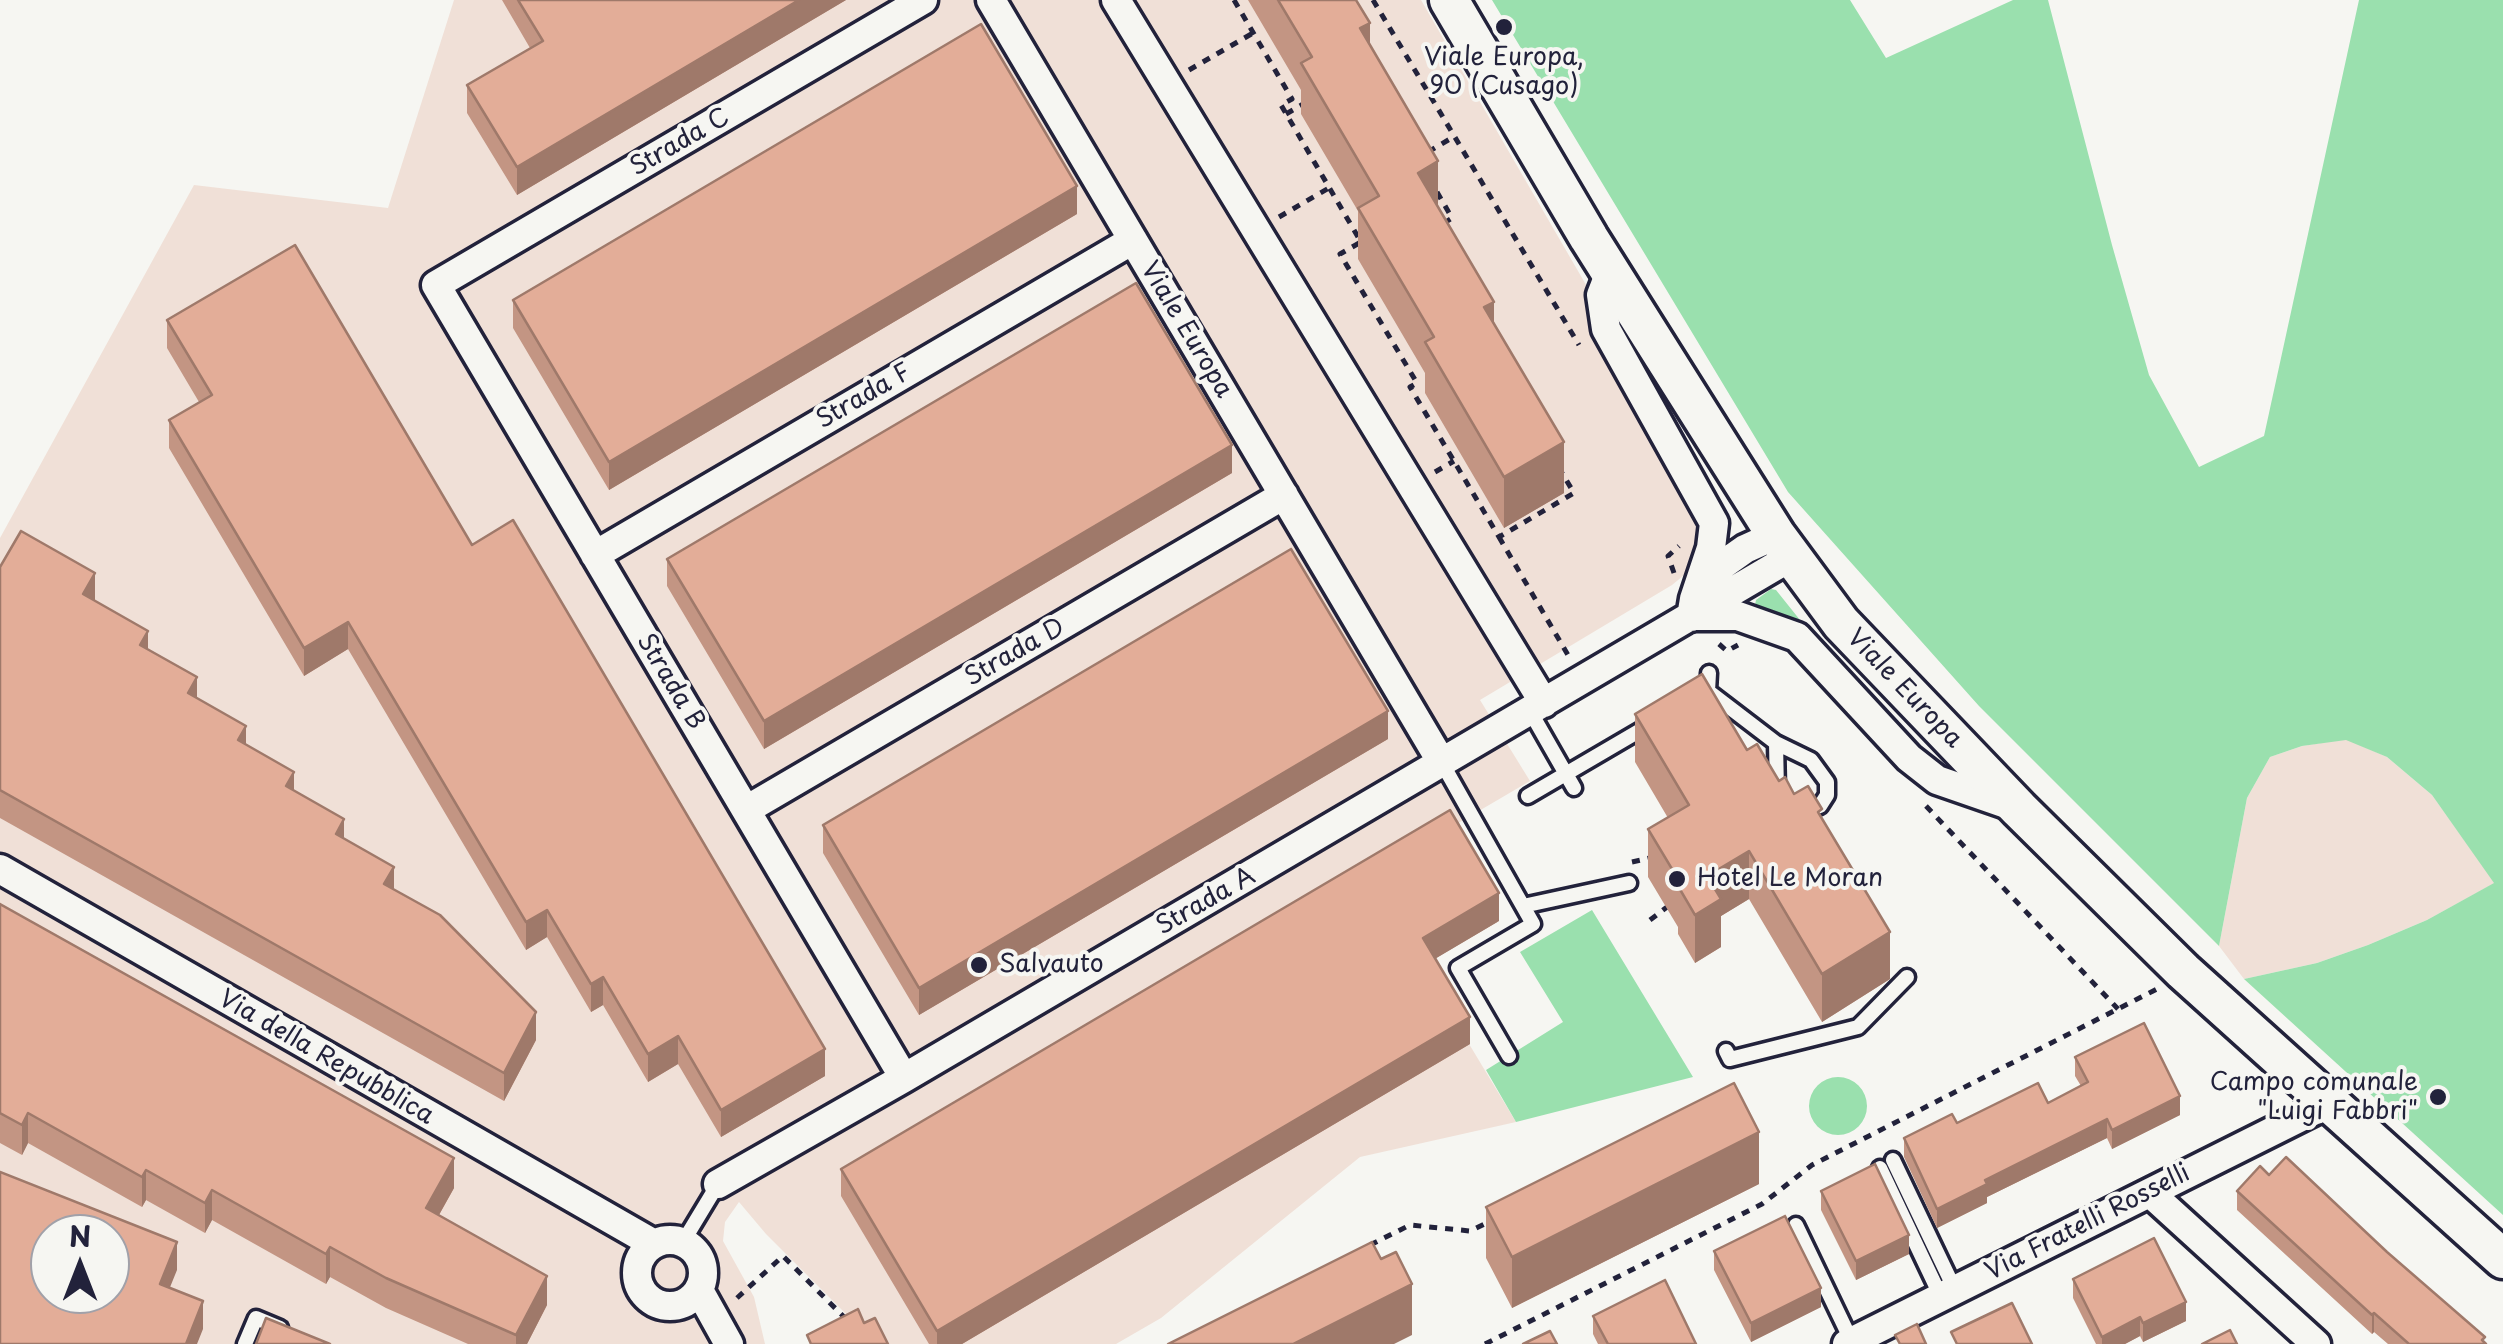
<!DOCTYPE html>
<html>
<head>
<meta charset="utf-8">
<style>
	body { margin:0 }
	#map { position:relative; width:2503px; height:1344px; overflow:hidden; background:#f6f6f2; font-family:"Playpen Sans",sans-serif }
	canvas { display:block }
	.north { position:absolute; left:30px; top:1214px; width:100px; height:100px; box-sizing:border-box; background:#f6f6f2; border:2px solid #a1a1a9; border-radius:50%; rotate:0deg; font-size:28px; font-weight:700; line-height:40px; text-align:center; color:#22223b }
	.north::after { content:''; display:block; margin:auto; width:35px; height:45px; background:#22223b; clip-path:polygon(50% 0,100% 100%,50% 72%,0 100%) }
</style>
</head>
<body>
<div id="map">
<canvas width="2503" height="1344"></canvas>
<div class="north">N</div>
</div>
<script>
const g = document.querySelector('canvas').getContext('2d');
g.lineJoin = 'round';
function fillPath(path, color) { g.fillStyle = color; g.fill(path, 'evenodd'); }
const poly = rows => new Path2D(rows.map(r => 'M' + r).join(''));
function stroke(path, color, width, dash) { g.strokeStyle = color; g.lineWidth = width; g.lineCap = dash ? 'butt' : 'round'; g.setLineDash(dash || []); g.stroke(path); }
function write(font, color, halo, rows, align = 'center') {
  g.font = font + ' "Playpen Sans",sans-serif'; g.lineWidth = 8; g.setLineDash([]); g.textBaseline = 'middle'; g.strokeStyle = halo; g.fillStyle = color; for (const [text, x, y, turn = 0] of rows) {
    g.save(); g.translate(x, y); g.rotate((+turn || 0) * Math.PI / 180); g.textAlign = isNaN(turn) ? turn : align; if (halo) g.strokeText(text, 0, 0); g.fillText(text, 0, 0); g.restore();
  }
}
fillPath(poly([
	[454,0,1421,0,1589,290,1700,513,1700,544,1689,571,1672,585,1480,700,1530,781,1368,876,1516,1122,1360,1157,1161,1318,1116,1344,876,1344,766,1234,739,1202,725,1222,723,1241,754,1297,765,1344,0,1344,0,538,194,185,388,208],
	[50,1234,110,1234,110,1294,50,1294],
	[2346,739,2387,757,2432,795,2495,883,2427,920,2368,945,2317,963,2244,979,2219,946,2247,798,2270,757,2302,746]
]), '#f0e0d7');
fillPath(poly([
	[1492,0,1850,0,1886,58,2013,0,2048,0,2112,245,2149,375,2199,467,2264,436,2359,0,2503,0,2503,1215,2244,979,2317,963,2368,945,2427,920,2494,883,2432,795,2387,757,2346,740,2302,746,2270,757,2247,798,2219,946,1979,706,1788,492],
	[1771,589,1776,590,1804,625,1755,605,1756,600],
	[1592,910,1693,1077,1516,1122,1486,1070,1563,1022,1520,952],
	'1809 1106a29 29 0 1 1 58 0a29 29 0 1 1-58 0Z'
]), '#9ae0ae');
const service = poly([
	[1708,691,1776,743,1777,791],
	[1708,691,1709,673],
	[1530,711,1574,788],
	[1776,743,1811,760,1827,782,1827,795,1820,806,1803,812],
	[1442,763,1533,924,1458,968,1509,1056],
	[1528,796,1651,724],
	[1523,906,1629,883],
	[1726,1051,1730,1059,1858,1027,1907,977],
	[1893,1160,1955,1290],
	[1880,1168,1941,1297],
	[1796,1225,1852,1342],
	[683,1242,718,1184],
	[245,1344,256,1318,280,1328]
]);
const minor = poly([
	[991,0,1442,763],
	[1116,0,1544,703],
	[1610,272,1601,295,1606,329,1714,523,1711,548,1694,599,1691,617],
	[595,555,1133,240],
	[1705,588,1721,566,1745,549,1776,535],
	[1698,616,1738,616,1797,637,1909,758,1937,780,2015,807],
	[746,810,1284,495],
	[0,869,654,1244],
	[904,1078,436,285,923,0],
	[718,1184,904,1078,1791,557],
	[2150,1193,2316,1344],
	'637 1273a33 33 0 1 1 66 0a33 33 0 1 1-66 0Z',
	[699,1290,729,1344],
	[1847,1344,2329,1103]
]);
const secondary = poly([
	[1449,0,1589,238,1776,535,1841,623,2019,809,2183,971,2503,1259]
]);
stroke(service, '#22223b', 21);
stroke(minor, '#22223b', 35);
stroke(secondary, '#22223b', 45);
stroke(poly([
	[1234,0,1292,99,1281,105,1361,242,1340,254,1417,383,1410,387,1499,537,1574,493,1562,473],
	[1373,0,1579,345],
	[1189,70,1253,33],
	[1286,114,1305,103],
	[1428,152,1455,136],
	[1437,192,1452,218,1444,223],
	[1279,217,1329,188],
	[1435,472,1454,461],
	[1499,537,1568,655],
	[1674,573,1668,556,1679,546],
	[1719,644,1727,651,1738,645],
	[1926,806,2118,1009],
	[1632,862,1654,857],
	[1650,920,1671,904],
	[1370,1245,1410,1225,1470,1231,1491,1221],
	[737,1298,783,1256,847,1320],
	[1485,1344,1762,1204,1812,1165,2157,989]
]), '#22223b', 5, [8, 8]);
stroke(service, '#f6f6f2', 14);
stroke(minor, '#f6f6f2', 28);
stroke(secondary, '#f6f6f2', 38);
fillPath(poly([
	[502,0,846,0,517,195,467,113,467,85,530,48],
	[1248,0,1356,0,1370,45,1438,207,1494,324,1564,493,1504,528,1425,393,1425,373,1358,259,1358,211,1301,114,1301,90],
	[1077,214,609,490,513,328,513,300],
	[167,320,472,545,825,1076,721,1137,678,1064,648,1082,603,1005,591,1012,547,937,526,950,348,649,304,676,169,448,169,420,199,402,167,348],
	[1232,473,764,749,667,586,667,559],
	[0,567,95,601,148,650,344,839,536,1040,504,1101,0,818],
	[1635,714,1747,750,1822,818,1890,979,1822,1022,1749,899,1721,916,1721,947,1695,963,1678,934,1678,927,1648,877,1648,829,1668,818,1635,762],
	[1388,739,919,1015,823,853,823,825],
	[0,904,454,1188,439,1215,547,1305,527,1344,468,1344,386,1308,330,1277,326,1284,212,1220,205,1233,146,1200,142,1207,28,1143,22,1155,0,1143],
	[1499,921,1436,958,1470,1044,962,1344,929,1344,841,1196,841,1169],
	[2075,1057,2180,1115,2112,1149,2107,1138,1987,1197,1987,1203,1937,1228,1904,1157,1904,1138,1957,1123,2048,1103,2081,1086,2075,1076],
	[2269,1175,2485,1343,2486,1344,2388,1344,2374,1332,2372,1334,2237,1210,2237,1191],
	[1759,1184,1512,1308,1486,1258,1486,1207],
	[1821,1191,1909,1254,1856,1280,1821,1210],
	[1714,1251,1821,1307,1751,1342,1714,1270],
	[2073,1279,2186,1321,2143,1342,2140,1336,2125,1344,2096,1344,2073,1298],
	[1593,1316,1696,1344,1598,1344,1593,1334]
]), '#c39583');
fillPath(poly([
	[799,0,846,0,517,195,517,167],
	[1370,23,1370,74,1360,28],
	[1438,161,1438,212,1418,173],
	[1077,186,1077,214,609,490,609,462],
	[1494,302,1494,353,1484,307],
	[1564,442,1564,493,1504,528,1504,477],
	[1232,445,1232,473,764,749,764,721],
	[95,573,95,601,83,594],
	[348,622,348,649,304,676,304,648],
	[148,631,148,659,140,645],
	[197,677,197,705,188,693],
	[1388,711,1388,739,919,1015,919,988],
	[246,726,246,754,238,740],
	[294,772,294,800,286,786],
	[344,819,344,847,336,834],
	[1749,851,1749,899,1721,916,1721,947,1695,963,1695,915,1707,876],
	[394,867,394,895,384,884],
	[1499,893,1499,921,1423,966,1423,938],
	[547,910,547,937,526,950,526,922],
	[1890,932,1890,979,1822,1022,1822,974],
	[603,977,603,1005,591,1012,591,984],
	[536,1012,536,1040,504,1101,504,1073],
	[1470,1017,1470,1044,962,1344,937,1344,937,1331],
	[678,1036,678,1064,648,1082,648,1054],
	[825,1049,825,1076,721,1137,721,1110],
	[2180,1096,2180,1115,2112,1149,2112,1130],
	[28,1113,28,1143,22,1155,22,1125],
	[2107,1119,2107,1138,1987,1197,1987,1203,1937,1228,1937,1209,1985,1180],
	[1759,1132,1759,1184,1512,1308,1512,1257],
	[454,1158,454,1188,426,1238,426,1208],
	[146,1170,146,1200,142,1207,142,1177],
	[212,1190,212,1220,205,1233,205,1203],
	[1909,1235,1909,1254,1856,1280,1856,1261],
	[177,1242,177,1270,160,1312,160,1284],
	[330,1247,330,1277,326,1284,326,1254],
	[547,1276,547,1305,527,1344,516,1344,516,1335],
	[1412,1284,1412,1335,1394,1344,1293,1344],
	[1821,1288,1821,1307,1751,1342,1751,1323],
	[203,1301,203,1329,197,1344,186,1344],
	[2186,1302,2186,1321,2143,1342,2143,1323],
	[2374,1313,2374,1332,2372,1334,2372,1315],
	[2140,1317,2140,1336,2125,1344,2102,1344,2102,1337]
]), '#9f796a');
const building = poly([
	[518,0,799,0,517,167,467,85,543,41,518,0],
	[1278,0,1356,0,1370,23,1360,28,1438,161,1418,173,1494,302,1484,307,1564,442,1504,477,1425,342,1434,337,1358,208,1379,196,1301,63,1312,57,1278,0],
	[981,24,1077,186,609,462,513,300,981,24],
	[295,245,472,545,513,520,825,1049,721,1110,678,1036,648,1054,603,977,591,984,547,910,526,922,348,622,304,648,169,420,212,395,167,320,295,245],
	[1136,283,1232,445,764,721,667,559,1136,283],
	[21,531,95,573,83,594,148,631,140,645,197,677,188,693,246,726,238,740,294,772,286,786,344,819,336,834,394,867,384,884,440,915,536,1012,504,1073,0,790,0,567,21,531],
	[1291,549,1388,711,919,988,823,825,1291,549],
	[1702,674,1747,750,1757,744,1779,781,1785,777,1794,794,1808,786,1822,809,1818,812,1890,932,1822,974,1749,851,1707,876,1721,899,1695,915,1678,886,1681,884,1648,829,1689,805,1635,714,1702,674],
	[1450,810,1499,893,1423,938,1470,1017,937,1331,841,1169,1450,810],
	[0,904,454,1158,426,1208,547,1276,516,1335,386,1278,330,1247,326,1254,212,1190,205,1203,146,1170,142,1177,28,1113,22,1125,0,1113,0,904],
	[2144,1023,2180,1096,2112,1130,2107,1119,1985,1180,1987,1184,1937,1209,1904,1138,1952,1114,1957,1123,2038,1083,2048,1103,2088,1082,2075,1057,2144,1023],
	[1734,1083,1759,1132,1512,1257,1486,1207,1734,1083],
	[2286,1157,2387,1252,2485,1337,2482,1340,2486,1344,2409,1344,2374,1313,2372,1315,2237,1191,2260,1166,2269,1175,2286,1157],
	[1875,1164,1909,1235,1856,1261,1821,1191,1875,1164],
	[0,1172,177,1242,160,1284,203,1301,186,1344,0,1344,0,1172],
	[50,1234,110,1234,110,1294,50,1294,50,1234],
	[1785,1216,1821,1288,1751,1323,1714,1251,1785,1216],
	[2154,1238,2186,1302,2143,1323,2140,1317,2102,1337,2073,1279,2154,1238],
	[1372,1242,1381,1259,1396,1252,1412,1284,1293,1344,1168,1344,1372,1242],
	[1665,1280,1696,1344,1608,1344,1593,1316,1665,1280],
	[2012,1303,2032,1344,1957,1344,1951,1332,2012,1303],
	[858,1309,864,1323,875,1318,888,1344,811,1344,807,1335,858,1309],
	[266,1318,330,1344,256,1344,266,1318],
	[1917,1324,1926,1344,1900,1344,1895,1335,1917,1324],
	[2230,1330,2237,1344,2202,1344,2230,1330],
	[1550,1331,1557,1344,1523,1344,1550,1331]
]);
fillPath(building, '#e3ad98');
stroke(building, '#9f796a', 2.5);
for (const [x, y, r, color] of [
	[1504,27,10,"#22223b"],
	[1677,879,10,"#22223b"],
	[979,965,10,"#22223b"],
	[2438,1097,10,"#22223b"]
]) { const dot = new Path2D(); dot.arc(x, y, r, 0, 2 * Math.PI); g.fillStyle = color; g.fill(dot); stroke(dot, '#f6f6f2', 4); }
write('25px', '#22223b', '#f6f6f2', [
	["Viale Europa,",1504,58,"center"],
	["90 (Cusago)",1504,87,"center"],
	["Hotel Le Moran",1697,879],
	["Salvauto",999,965],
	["Campo comunale",2418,1083,"right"],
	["\"Luigi Fabbri\"",2418,1112,"right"]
], 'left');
write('25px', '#22223b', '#f6f6f2', [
	["Strada C",680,143,-30],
	["Viale Europa",1186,330,59],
	["Strada F",864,397,-30],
	["Strada D",1015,653,-30],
	["Strada B",670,682,59],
	["Viale Europa",1904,689,46],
	["Strada A",1206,902,-30],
	["Via della Repubblica",326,1058,30],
	["Via Fratelli Rosselli",2088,1223,-27]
]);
</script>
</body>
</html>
